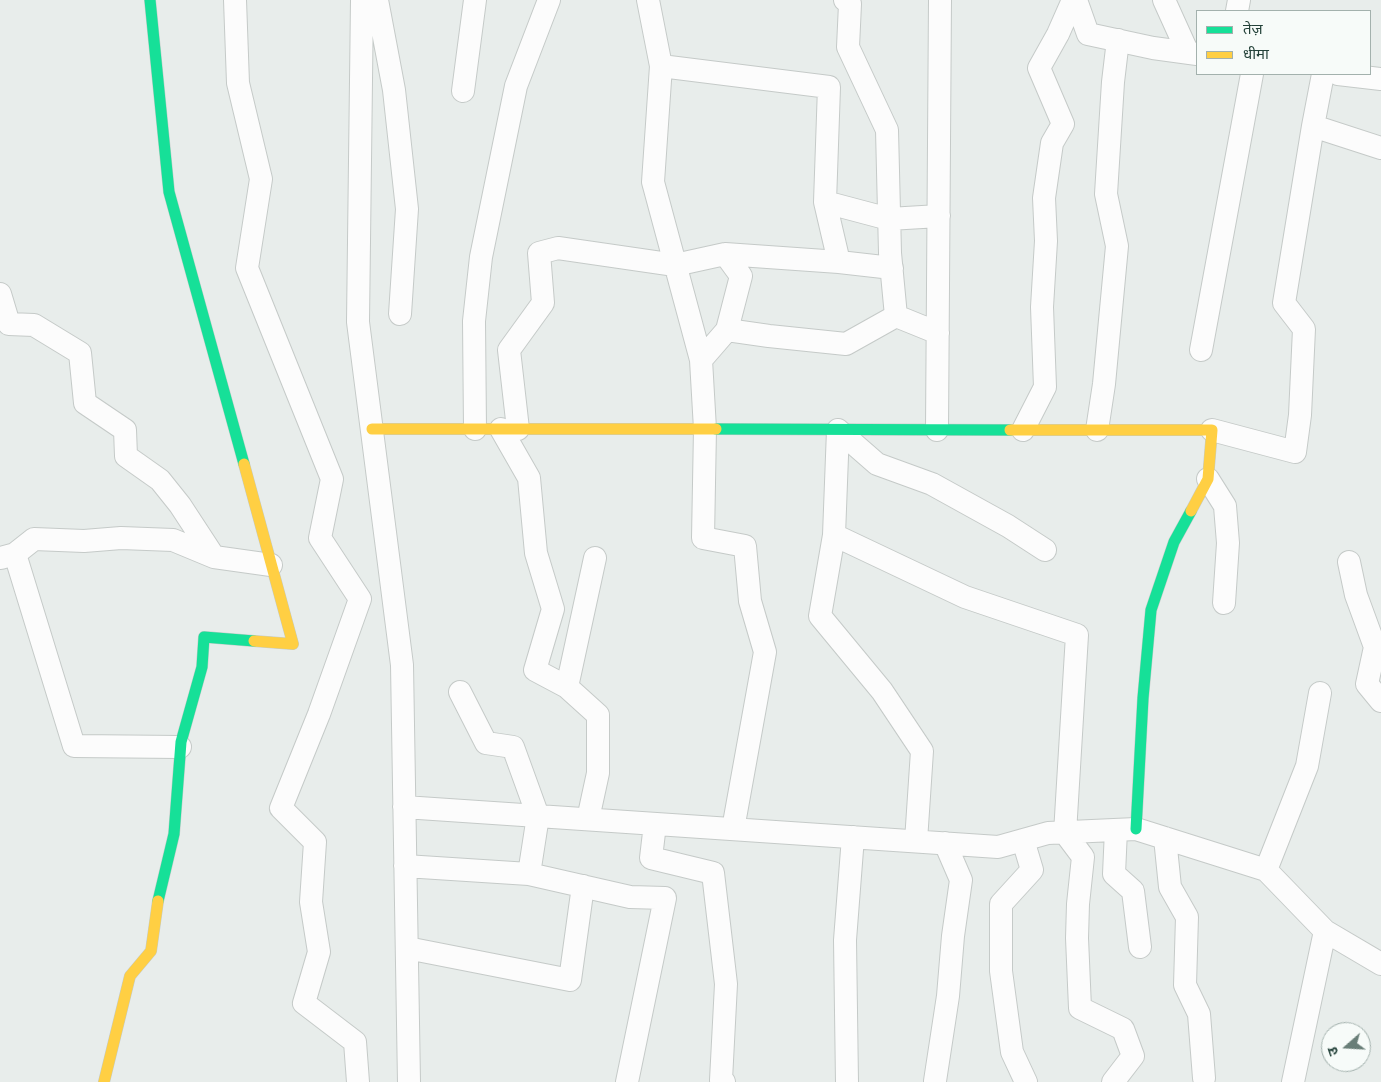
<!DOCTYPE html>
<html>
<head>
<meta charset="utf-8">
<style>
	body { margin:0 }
	#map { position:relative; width:1381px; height:1082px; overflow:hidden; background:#e8edeb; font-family:"Work Sans","Noto Sans Devanagari",sans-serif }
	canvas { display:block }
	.legend { position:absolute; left:1196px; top:10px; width:175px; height:65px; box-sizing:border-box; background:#f7fbf9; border:1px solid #a3b1ad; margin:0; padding:6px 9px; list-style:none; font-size:15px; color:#24423a }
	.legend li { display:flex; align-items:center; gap:10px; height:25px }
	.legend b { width:25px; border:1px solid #a3b1ad }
	.north { position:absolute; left:1321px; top:1022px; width:50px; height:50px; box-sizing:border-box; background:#f7fbf9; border:1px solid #a3b1ad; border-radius:50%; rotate:251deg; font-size:14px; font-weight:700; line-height:20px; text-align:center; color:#24423a }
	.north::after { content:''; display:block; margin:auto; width:18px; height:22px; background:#697e78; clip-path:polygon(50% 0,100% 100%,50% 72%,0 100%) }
</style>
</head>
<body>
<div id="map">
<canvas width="1381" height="1082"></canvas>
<ul class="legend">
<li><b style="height:6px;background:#16e098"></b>तेज़</li>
<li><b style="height:6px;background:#ffcf43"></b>धीमा</li>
</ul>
<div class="north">उ</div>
</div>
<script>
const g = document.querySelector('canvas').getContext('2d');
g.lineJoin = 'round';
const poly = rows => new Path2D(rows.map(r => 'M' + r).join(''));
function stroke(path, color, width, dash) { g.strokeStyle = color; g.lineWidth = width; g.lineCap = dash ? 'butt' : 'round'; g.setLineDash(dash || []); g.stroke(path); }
const street = poly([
	[235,0,238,83,261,179,247,268,332,479,320,538,360,599,319,714,281,808,315,842,311,902,319,952,304,1003,355,1042,358,1082],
	[362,0,358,322,402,665,409,1082],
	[377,0,394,90,407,209,400,314],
	[648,0,661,66,653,182,701,360,705,429,703,538,745,546,750,601,765,652,733,829],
	[845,0,850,4,848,47,887,130,890,253,896,316,938,333],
	[1076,0,1088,34,1153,48,1197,54],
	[1164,0,1188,53],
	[1237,11,1239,0],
	[661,66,829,87,825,202,839,262,892,268],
	[1323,74,1313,126,1381,148],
	[1338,74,1381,79],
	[463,91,475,0],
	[825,202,889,219,939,216],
	[725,254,839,262],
	[0,294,9,324,34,325,80,353,85,403,125,430,126,456,160,480,180,505,214,557],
	[727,330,769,336,846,344,896,316],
	[1201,350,1252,74],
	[475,429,474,321,481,257,516,86,549,0],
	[501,429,529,478,536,553,553,609,535,670,567,687,598,715,598,773,588,819],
	[518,429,509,350,543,303,539,253,558,248,675,265,725,254,741,276,727,330,701,360],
	[838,430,834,535,965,597,1077,635,1065,833,1083,857,1078,904,1077,938,1080,1008,1123,1029,1133,1056,1113,1082],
	[838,430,877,464,932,484,1008,526,1045,550],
	[937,430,940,0],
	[1023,430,1045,387,1042,307,1046,241,1044,198,1052,143,1063,124,1039,68,1058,34,1073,0],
	[1097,430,1104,384,1117,246,1106,194,1113,82,1118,40],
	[1212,430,1295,452,1300,415,1304,329,1284,303,1313,126],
	[1208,479,1225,506,1228,543,1224,603],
	[834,535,820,616,882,691,922,751,916,841],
	[15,554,74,746,180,747],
	[1,558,15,554,34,539,84,541,121,538,173,540,214,557,271,565],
	[1349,562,1356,595,1375,647,1367,684,1381,701],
	[567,687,595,558],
	[404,807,998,847,1048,833,1136,829,1266,870,1325,931,1381,964],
	[655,824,651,858,713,873,726,984,721,1080,724,1082],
	[1116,830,1114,874,1133,891,1140,947],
	[1165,838,1170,887,1187,917,1185,985,1199,1014,1204,1078],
	[1023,840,1032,870,1001,904,1001,971,1012,1052,1026,1082],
	[405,866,529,874,538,816,513,747,486,743,460,692],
	[1266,870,1307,766,1320,693],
	[529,874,630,897,665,898,627,1082],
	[407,948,570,980,583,886],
	[935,1081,948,996,953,936,961,880,945,843],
	[847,1082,845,940,853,837],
	[1293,1082,1325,931]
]);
const fast = poly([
	[150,0,169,192,244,464],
	[716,429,1010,430],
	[1136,829,1143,698,1151,610,1174,542,1191,511],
	[158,901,174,834,181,742,202,667,204,637,254,641]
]);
const slow = poly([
	[372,429,716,429],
	[1010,430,1212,430,1208,479,1191,511],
	[244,464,293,644,254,641],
	[104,1082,130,976,151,951,158,901]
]);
stroke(street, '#c5cac8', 24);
stroke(fast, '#c3cbc8', 12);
stroke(slow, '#c3cbc8', 12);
stroke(street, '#fcfcfc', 22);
stroke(fast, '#16e098', 11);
stroke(slow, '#ffcf43', 11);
</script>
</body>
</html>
